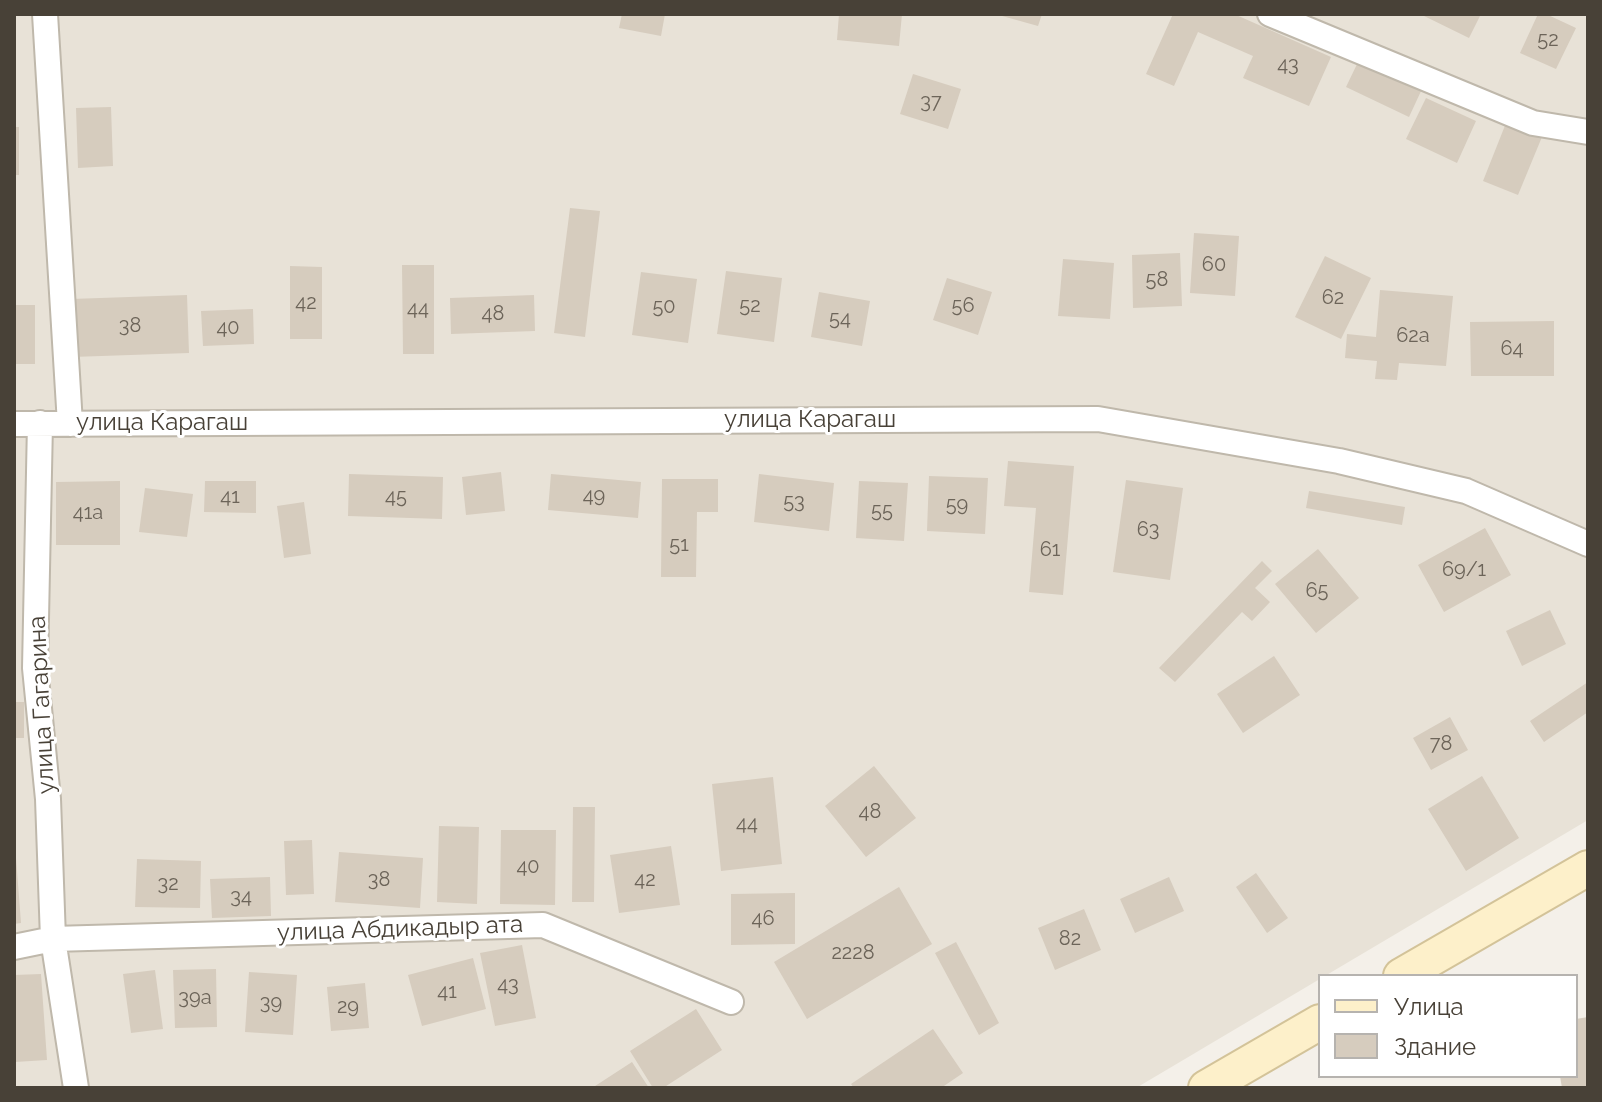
<!DOCTYPE html>
<html>
<head>
<meta charset="utf-8">
<style>
	body { margin:0 }
	#map { position:relative; width:1602px; height:1102px; overflow:hidden; background:#f4f0e9; font-family:Raleway,sans-serif }
	canvas { display:block }
	.frame { position:absolute; inset:0; border:16px solid #484137; pointer-events:none }
	.legend { position:absolute; left:1318px; top:974px; width:260px; height:104px; box-sizing:border-box; background:#fff; border:2px solid #b6b3af; margin:0; padding:10px 14px; list-style:none; font-size:24px; color:#484137 }
	.legend li { display:flex; align-items:center; gap:16px; height:40px }
	.legend b { width:40px; border:2px solid #b6b3af }
</style>
</head>
<body>
<div id="map">
<canvas width="1602" height="1102"></canvas>
<div class="frame"></div>
<ul class="legend">
<li><b style="height:10px;background:#fdf0ca"></b>Улица</li>
<li><b style="height:22px;background:#d6ccbe"></b>Здание</li>
</ul>
</div>
<script>
const g = document.querySelector('canvas').getContext('2d');
g.lineJoin = 'round';
function fillPath(path, color) { g.fillStyle = color; g.fill(path, 'evenodd'); }
const poly = rows => new Path2D(rows.map(r => 'M' + r).join(''));
function stroke(path, color, width, dash) { g.strokeStyle = color; g.lineWidth = width; g.lineCap = dash ? 'butt' : 'round'; g.setLineDash(dash || []); g.stroke(path); }
function write(font, color, halo, rows, align = 'center') {
  g.font = font + ' Raleway,sans-serif'; g.lineWidth = 6; g.setLineDash([]); g.textBaseline = 'middle'; g.strokeStyle = halo; g.fillStyle = color; for (const [text, x, y, turn = 0] of rows) {
    g.save(); g.translate(x, y); g.rotate((+turn || 0) * Math.PI / 180); g.textAlign = isNaN(turn) ? turn : align; if (halo) g.strokeText(text, 0, 0); g.fillText(text, 0, 0); g.restore();
  }
}
fillPath(poly([
	[14,14,1588,14,1588,820,1136,1088,14,1088]
]), '#e8e2d7');
fillPath(poly([
	[622,14,665,14,661,36,619,28],
	[839,14,902,14,899,46,837,40],
	[995,14,1042,14,1038,26],
	[1173,14,1234,14,1331,57,1309,106,1243,78,1253,56,1198,32,1174,86,1146,74],
	[1420,14,1481,14,1469,38],
	[1538,14,1546,14,1576,28,1556,69,1520,53],
	[1359,60,1422,89,1409,117,1346,87],
	[913,74,961,89,948,129,900,114],
	[1426,98,1476,121,1457,163,1406,139],
	[111,107,113,166,78,168,76,108],
	[1508,118,1544,132,1518,195,1483,181],
	[14,127,19,127,19,175,14,175],
	[570,208,600,211,585,337,554,333],
	[1194,233,1239,236,1235,296,1190,293],
	[1180,253,1182,306,1133,308,1132,255],
	[1325,256,1371,278,1341,339,1295,317],
	[1063,259,1114,263,1110,319,1058,316],
	[402,265,434,265,434,354,403,354],
	[290,266,322,267,322,339,290,339],
	[726,271,782,278,774,342,717,334],
	[641,272,697,279,688,343,632,335],
	[947,278,992,292,978,335,933,320],
	[1380,290,1453,296,1446,366,1399,363,1397,380,1375,379,1377,361,1345,358,1347,334,1376,337],
	[819,292,870,301,862,346,811,337],
	[187,295,189,353,72,357,71,299],
	[534,295,535,331,451,334,450,298],
	[14,305,35,305,35,364,14,364],
	[253,309,254,344,203,346,201,311],
	[1554,321,1554,376,1471,376,1470,322],
	[1008,461,1074,466,1063,595,1029,592,1036,508,1004,506],
	[501,472,505,511,466,515,462,477],
	[349,474,443,477,442,519,348,516],
	[551,474,641,482,638,518,548,510],
	[759,474,834,483,829,531,754,522],
	[929,476,988,478,985,534,927,531],
	[662,479,718,479,718,512,697,512,696,577,661,577],
	[1126,480,1183,488,1170,580,1113,572],
	[120,481,120,545,56,545,56,482],
	[205,481,256,481,256,513,204,512],
	[859,481,908,483,904,541,856,538],
	[145,488,193,494,187,537,139,532],
	[1309,491,1405,507,1402,525,1306,508],
	[304,502,311,554,284,558,277,506],
	[1485,528,1511,575,1444,612,1418,565],
	[1318,549,1359,598,1316,633,1275,584],
	[1262,561,1272,571,1255,588,1270,602,1252,621,1242,612,1175,682,1159,668],
	[1550,610,1566,644,1522,666,1506,631],
	[1274,656,1300,695,1243,733,1217,694],
	[1588,682,1588,712,1544,742,1530,721],
	[14,702,24,702,24,738,14,738],
	[1450,717,1468,750,1431,770,1413,738],
	[874,766,916,818,866,857,825,806],
	[1482,776,1519,838,1466,871,1428,809],
	[773,777,782,864,721,871,712,784],
	[573,807,595,807,594,902,572,902],
	[439,826,479,827,477,904,437,902],
	[501,830,556,830,555,905,500,904],
	[14,832,21,923,14,924],
	[312,840,314,894,286,895,284,841],
	[671,846,680,905,619,913,610,855],
	[339,852,423,858,420,908,335,902],
	[137,859,201,861,200,908,135,907],
	[1256,873,1288,918,1267,933,1236,887],
	[270,877,271,916,212,918,210,879],
	[1169,877,1184,911,1135,933,1120,899],
	[899,887,932,944,807,1019,774,962],
	[795,893,795,944,731,945,731,894],
	[1084,909,1101,950,1055,970,1038,928],
	[956,942,999,1023,979,1035,935,953],
	[522,945,536,1018,495,1026,480,953],
	[473,958,486,1009,422,1026,408,975],
	[216,969,217,1027,175,1028,173,970],
	[155,970,163,1029,131,1033,123,974],
	[249,972,297,975,293,1035,245,1032],
	[41,974,47,1060,15,1062,14,975],
	[365,983,369,1028,331,1031,327,987],
	[696,1009,722,1050,663,1088,653,1088,630,1051],
	[1588,1017,1588,1088,1562,1088,1560,1076,1576,1076,1576,1019],
	[933,1029,963,1073,941,1088,854,1088,851,1084],
	[632,1062,649,1088,592,1088]
]), '#d6ccbe');
const street = poly([
	[45,14,70,424],
	[1270,14,1533,123,1588,132],
	[40,423,35,668,48,799,53,939,76,1088],
	[14,424,1098,419,1339,461,1466,491,1588,544],
	[14,947,53,939,543,925,731,1002]
]);
const secondary = poly([
	[1401,976,1588,868],
	[1206,1088,1320,1022]
]);
stroke(street, '#bfb8ab', 28);
stroke(secondary, '#d3c399', 38);
stroke(street, '#fff', 24);
stroke(secondary, '#fdf0ca', 34);
write('20px', '#6c6459', null, [
	["52",1548,40],
	["43",1288,65],
	["37",931,102],
	["60",1214,265],
	["58",1157,280],
	["62",1333,298],
	["42",306,303],
	["52",750,306],
	["56",963,306],
	["50",664,307],
	["44",418,309],
	["48",493,314],
	["54",840,319],
	["38",130,326],
	["40",228,328],
	["62а",1413,336],
	["64",1512,349],
	["49",594,496],
	["41",230,497],
	["45",396,497],
	["53",794,502],
	["59",957,505],
	["55",882,511],
	["41а",88,513],
	["63",1148,530],
	["51",679,545],
	["61",1050,550],
	["69/1",1464,570],
	["65",1317,591],
	["78",1441,744],
	["48",870,812],
	["44",747,824],
	["40",528,867],
	["38",379,880],
	["42",645,880],
	["32",168,884],
	["34",241,897],
	["46",763,919],
	["82",1070,939],
	["2228",853,953],
	["43",508,985],
	["41",447,992],
	["39а",195,998],
	["39",271,1003],
	["29",348,1007]
]);
write('24px', '#484137', '#fff', [
	["улица Карагаш",810,420],
	["улица Карагаш",162,423],
	["улица Гагарина",42,705,-93],
	["улица Абдикадыр ата",400,929,-2]
]);
</script>
</body>
</html>
